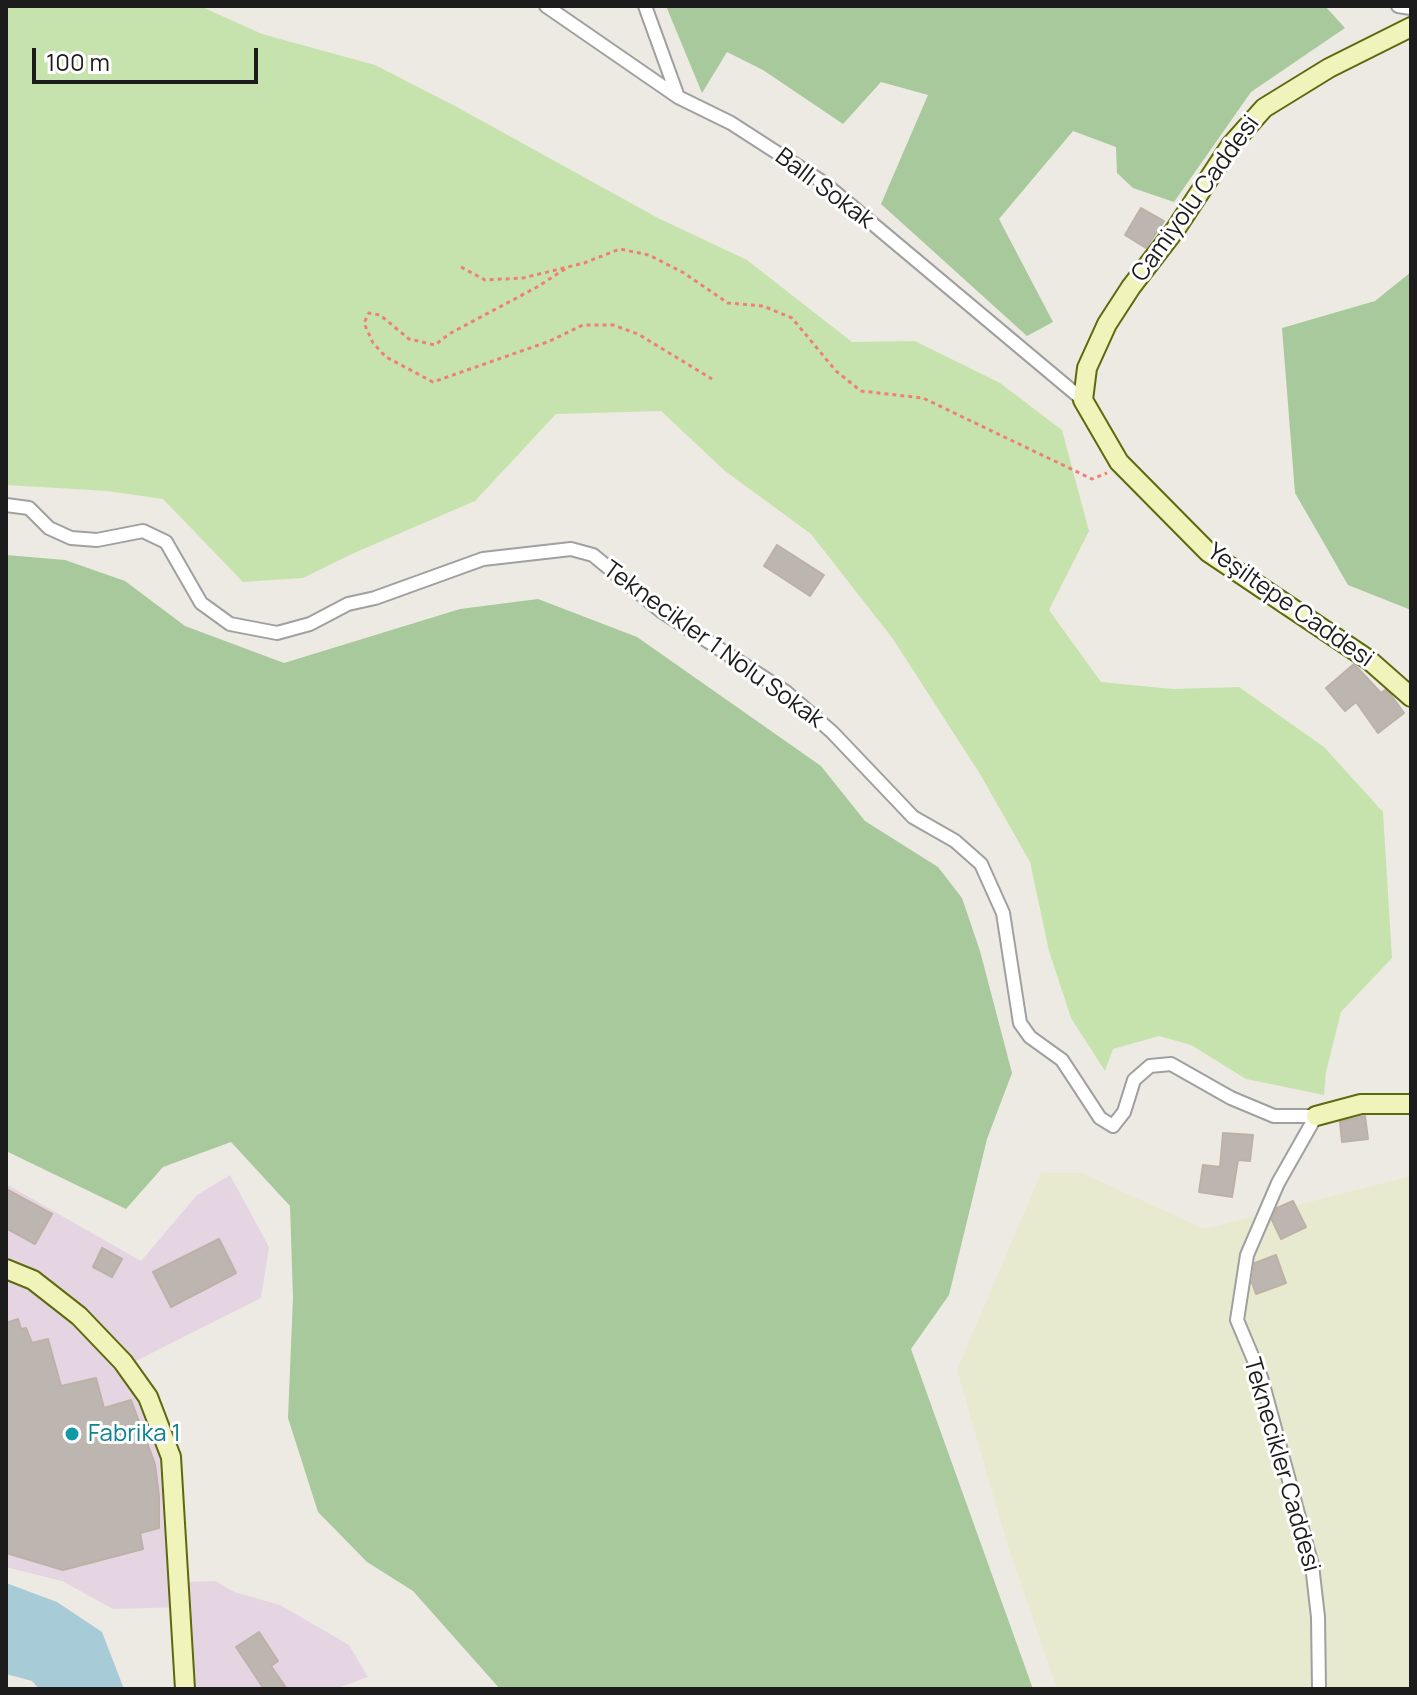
<!DOCTYPE html>
<html>
<head>
<meta charset="utf-8">
<style>
	body { margin:0 }
	#map { position:relative; width:1417px; height:1695px; overflow:hidden; background:#edeae3; font-family:Manrope,sans-serif }
	canvas { display:block }
	.frame { position:absolute; inset:0; border:8px solid #1c1c1c; pointer-events:none }
	.scale { position:absolute; left:32px; top:48px; width:226px; height:36px; box-sizing:border-box; border:4px solid #1c1c1c; border-top:0; padding-left:10px; font-size:24px; line-height:28px; white-space:nowrap; color:#1c1c1c; -webkit-text-stroke:6px #fff; paint-order:stroke }
</style>
</head>
<body>
<div id="map">
<canvas width="1417" height="1695"></canvas>
<div class="frame"></div>
<div class="scale">100 m</div>
</div>
<script>
const g = document.querySelector('canvas').getContext('2d');
g.lineJoin = 'round';
function fillPath(path, color) { g.fillStyle = color; g.fill(path, 'evenodd'); }
const poly = rows => new Path2D(rows.map(r => 'M' + r).join(''));
function stroke(path, color, width, dash) { g.strokeStyle = color; g.lineWidth = width; g.lineCap = dash ? 'butt' : 'round'; g.setLineDash(dash || []); g.stroke(path); }
function write(font, color, halo, rows, align = 'center') {
  g.font = font + ' Manrope,sans-serif'; g.lineWidth = 6; g.setLineDash([]); g.textBaseline = 'middle'; g.strokeStyle = halo; g.fillStyle = color; for (const [text, x, y, turn = 0] of rows) {
    g.save(); g.translate(x, y); g.rotate((+turn || 0) * Math.PI / 180); g.textAlign = isNaN(turn) ? turn : align; if (halo) g.strokeText(text, 0, 0); g.fillText(text, 0, 0); g.restore();
  }
}
fillPath(poly([
	[230,1175,269,1247,261,1298,136,1361,151,1383,171,1431,182,1480,184,1582,216,1581,234,1592,280,1605,349,1645,368,1677,335,1689,195,1689,189,1607,113,1609,62,1581,6,1567,6,1184,141,1261,197,1195]
]), '#e5d5e2');
fillPath(poly([
	[1041,1173,1082,1173,1204,1229,1411,1176,1411,1689,1057,1689,1006,1540,957,1370]
]), '#e8eacf');
fillPath(poly([
	[6,6,200,6,262,34,375,65,455,106,658,218,747,260,852,342,915,341,1000,383,1062,430,1089,531,1049,610,1101,682,1173,689,1239,687,1324,747,1383,812,1392,958,1341,1012,1326,1072,1324,1095,1246,1079,1191,1045,1159,1036,1113,1049,1105,1071,1071,1018,1049,951,1030,862,980,774,893,639,811,534,725,471,661,411,556,414,475,501,354,553,303,578,243,582,163,499,107,491,6,485]
]), '#c7e3ad');
fillPath(poly([
	[666,6,1325,6,1345,28,1251,92,1174,202,1133,188,1117,173,1116,147,1073,131,999,219,1053,322,1027,336,881,204,928,95,881,82,843,124,763,70,727,52,702,93],
	[1411,272,1411,610,1348,585,1295,493,1282,328,1375,301],
	[6,555,65,560,125,581,185,626,284,663,460,609,538,599,637,637,821,766,865,821,938,867,962,898,980,951,1012,1073,987,1139,949,1295,911,1349,1033,1689,500,1689,413,1591,367,1562,318,1512,288,1418,293,1298,290,1206,231,1142,163,1167,126,1209,6,1151]
]), '#a8c99b');
fillPath(poly([
	[6,1583,57,1602,102,1632,124,1689,39,1689,32,1681,6,1674]
]), '#a7cbd7');
const building = poly([
	[1141,208,1164,221,1146,248,1125,235,1141,208],
	[777,545,824,575,810,596,764,566,777,545],
	[1354,664,1381,693,1385,690,1391,695,1404,713,1378,733,1356,702,1345,711,1326,688,1354,664],
	[1365,1116,1368,1139,1342,1142,1340,1122,1365,1116],
	[1223,1133,1253,1135,1250,1161,1238,1160,1232,1197,1199,1192,1203,1165,1220,1167,1223,1133],
	[6,1189,52,1214,35,1244,6,1228,6,1189],
	[1293,1201,1306,1227,1281,1239,1272,1220,1277,1208,1293,1201],
	[219,1239,236,1273,171,1307,153,1272,219,1239],
	[102,1248,122,1259,112,1277,93,1267,102,1248],
	[1276,1255,1286,1283,1256,1294,1252,1283,1255,1263,1276,1255],
	[18,1319,21,1329,26,1328,32,1343,48,1339,61,1386,96,1378,104,1408,131,1400,155,1464,159,1496,159,1528,140,1533,143,1549,63,1570,6,1553,6,1323,18,1319],
	[259,1632,278,1661,271,1666,287,1689,264,1689,236,1647,259,1632]
]);
fillPath(building, '#bdb6b0');
stroke(building, '#bdb1a7', 2);
const street = poly([
	[546,6,678,97,731,123,824,183,1083,400],
	[645,6,678,97],
	[1398,6,1411,8],
	[6,505,29,508,49,528,71,538,97,540,143,531,166,542,201,603,230,624,277,633,310,624,348,604,375,598,483,559,571,549,593,555,661,611,786,692,832,732,913,817,955,841,981,864,1003,913,1020,1023,1030,1037,1062,1060,1100,1118,1113,1126,1124,1112,1134,1080,1150,1066,1171,1064,1231,1098,1274,1116,1316,1116],
	[1316,1116,1278,1183,1247,1255,1237,1320,1261,1377,1312,1565,1318,1617,1319,1689]
]);
const secondary = poly([
	[1411,27,1329,68,1264,108,1231,145,1175,230,1131,287,1107,324,1087,368,1083,400,1119,462,1208,552,1369,660,1411,697],
	[1316,1116,1361,1104,1411,1104],
	[6,1269,33,1280,79,1316,123,1362,148,1397,171,1457,185,1689]
]);
stroke(street, '#a0a0a0', 16);
stroke(secondary, '#5e690e', 22);
stroke(poly([
	[461,267,485,280,523,278,584,263,620,249,649,255,684,273,728,303,763,306,792,318,836,371,861,391,923,398,1092,479,1107,473],
	[565,269,537,287,449,334,435,345,409,339,380,315,369,313,364,323,373,343,386,357,433,382,550,341,583,325,613,325,638,334,712,379]
]), '#ed8273', 3, [4, 4]);
stroke(street, '#fff', 12);
stroke(secondary, '#f0f3ba', 18);
for (const [x, y, r, color] of [
	[72,1434,8,"#0f9aa8"]
]) { const dot = new Path2D(); dot.arc(x, y, r, 0, 2 * Math.PI); g.fillStyle = color; g.fill(dot); stroke(dot, '#fff', 3); }
write('24px', '#1c1c1c', '#fff', [
	["Ballı Sokak",824,189,37],
	["Camiyolu Caddesi",1196,199,-54],
	["Yeşiltepe Caddesi",1290,606,35],
	["Teknecikler 1 Nolu Sokak",713,645,36],
	["Teknecikler Caddesi",1281,1465,74]
]);
write('24px', '#0d838f', '#fff', [
	["Fabrika 1",88,1434]
], 'left');
</script>
</body>
</html>
